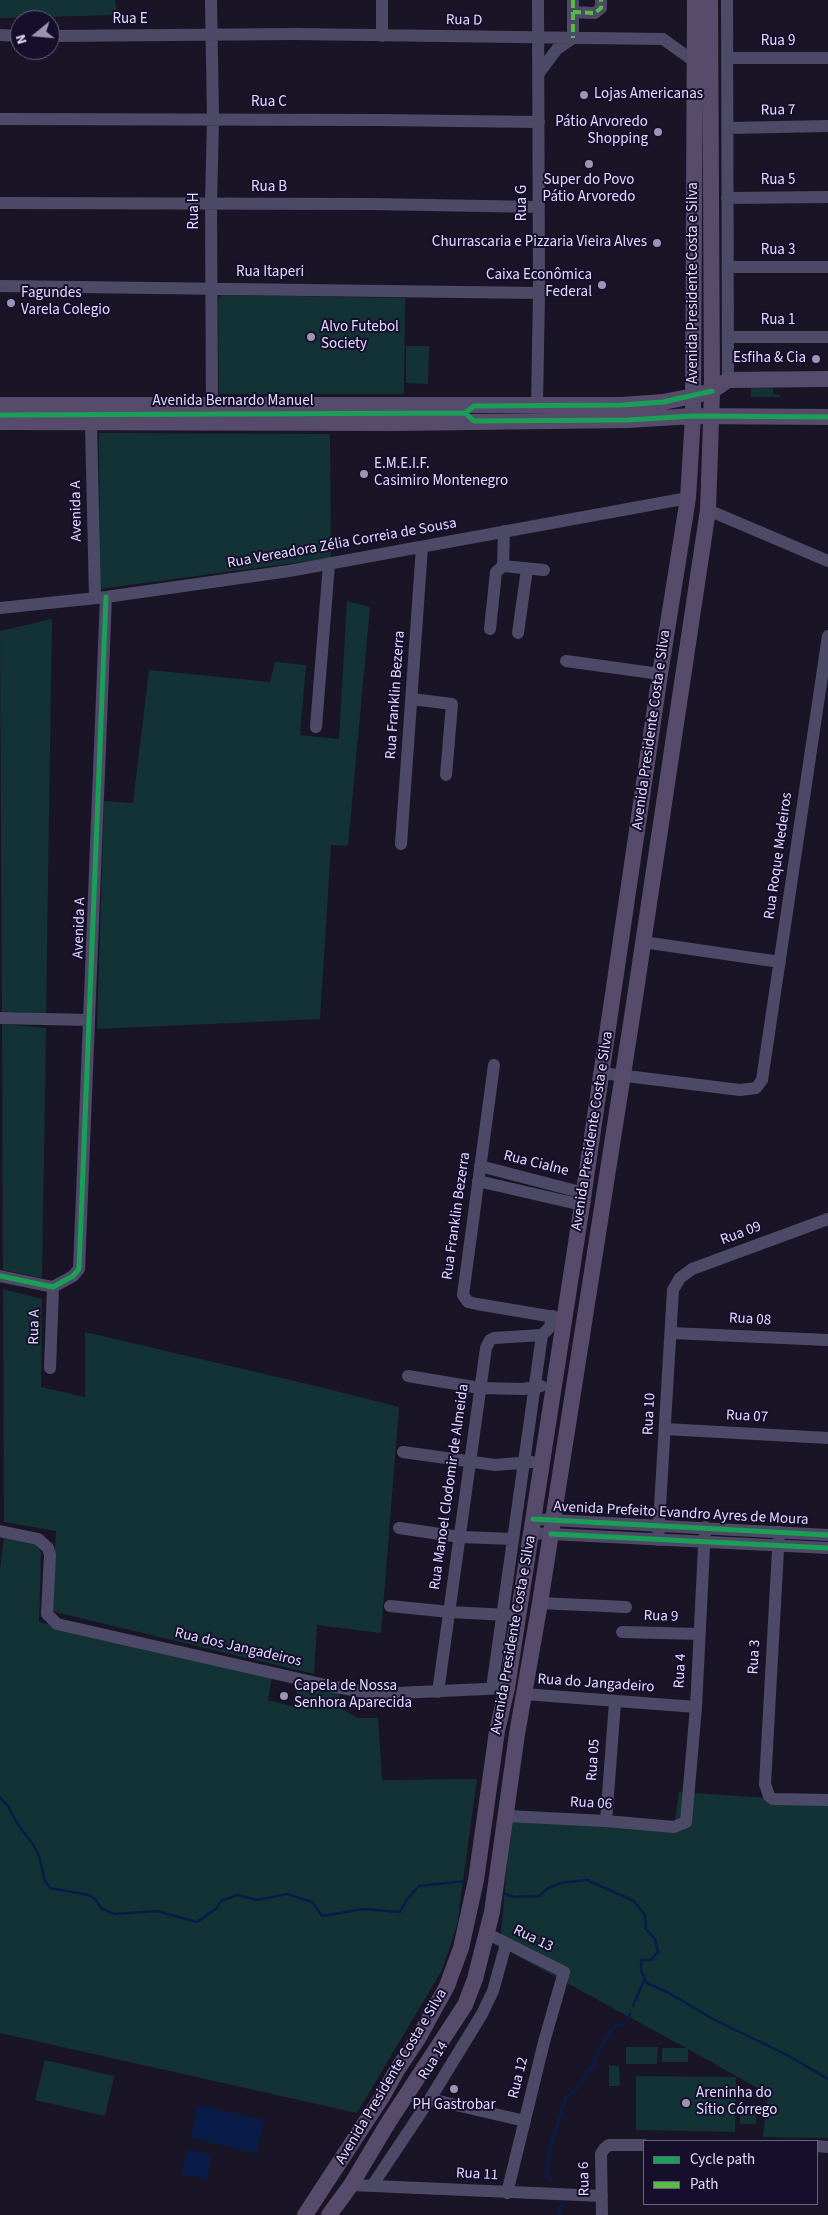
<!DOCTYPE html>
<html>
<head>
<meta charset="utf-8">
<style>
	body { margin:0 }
	#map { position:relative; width:828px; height:2215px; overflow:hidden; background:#1a1526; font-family:"Source Sans 3",sans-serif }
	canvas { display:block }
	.legend { position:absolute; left:643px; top:2140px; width:175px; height:65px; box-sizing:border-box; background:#160f2c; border:1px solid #676080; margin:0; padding:6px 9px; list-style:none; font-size:15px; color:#e1daff }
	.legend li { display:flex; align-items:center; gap:10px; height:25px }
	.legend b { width:25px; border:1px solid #676080 }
	.north { position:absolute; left:10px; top:10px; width:50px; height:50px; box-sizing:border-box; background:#160f2c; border:1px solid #676080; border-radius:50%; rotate:253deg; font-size:14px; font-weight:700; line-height:20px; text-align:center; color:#e1daff }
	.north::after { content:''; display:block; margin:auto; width:18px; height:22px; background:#9b95b3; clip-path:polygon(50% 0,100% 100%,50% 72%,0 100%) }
</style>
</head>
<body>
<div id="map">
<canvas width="828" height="2215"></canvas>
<ul class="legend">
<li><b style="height:6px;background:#1a9f57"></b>Cycle path</li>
<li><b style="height:6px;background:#58b947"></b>Path</li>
</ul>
<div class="north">N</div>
</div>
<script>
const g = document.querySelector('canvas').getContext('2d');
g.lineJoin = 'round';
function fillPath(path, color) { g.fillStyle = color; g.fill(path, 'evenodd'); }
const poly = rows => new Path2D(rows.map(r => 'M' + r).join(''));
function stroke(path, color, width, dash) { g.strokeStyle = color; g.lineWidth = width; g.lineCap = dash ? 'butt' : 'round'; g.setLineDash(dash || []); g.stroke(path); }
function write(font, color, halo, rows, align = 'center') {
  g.font = font + ' "Source Sans 3",sans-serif'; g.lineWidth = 4; g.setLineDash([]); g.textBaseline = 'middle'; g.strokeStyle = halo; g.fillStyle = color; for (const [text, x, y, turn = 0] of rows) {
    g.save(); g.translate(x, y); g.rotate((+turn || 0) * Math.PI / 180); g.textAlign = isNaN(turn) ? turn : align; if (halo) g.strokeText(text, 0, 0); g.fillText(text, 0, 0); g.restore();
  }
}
fillPath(poly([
	[0,0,115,0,117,15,0,18],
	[222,295,405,298,404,394,219,394,218,300],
	[406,346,429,346,428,384,406,383],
	[751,388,773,388,773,394,779,394,780,397,751,397],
	[99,433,330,434,331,558,100,589],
	[347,601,370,607,348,846,331,845,320,1019,97,1029,104,801,133,803,149,670,270,682,275,662,306,665,300,735,339,739],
	[52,619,46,1013,2,1012,0,631],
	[2,1024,46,1028,42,1278,3,1270],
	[3,1289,42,1299,41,1387,85,1397,85,1332,320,1387,399,1407,381,1633,317,1625,314,1674,51,1611,56,1531,4,1522],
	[4,1537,35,1542,41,1553,39,1622,272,1676,268,1700,295,1707,297,1686,340,1694,338,1707,358,1718,378,1718,382,1780,477,1779,457,1925,442,1970,357,2113,0,2033,0,1570],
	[679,1792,828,1802,828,2138,763,2137,768,2094,688,2049,688,2062,662,2062,662,2048,686,2048,512,1953,501,1934,510,1829,515,1810,675,1821],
	[626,2047,658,2047,657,2064,626,2064],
	[45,2060,114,2076,105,2116,35,2100],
	[609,2065,619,2066,620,2086,609,2086],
	[636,2076,736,2077,735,2132,636,2130],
	[756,2105,756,2124,740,2124,740,2106]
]), '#133235');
fillPath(poly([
	[198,2105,264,2120,256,2153,191,2138],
	[187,2150,211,2155,207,2179,182,2174]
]), '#091c49');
stroke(poly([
	[0,1797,8,1806,18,1825,33,1844,39,1856,45,1881,50,1888,89,1895,95,1899,102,1909,115,1914,157,1911,197,1922,217,1908,221,1901,237,1895,257,1900,287,1894,312,1902,322,1916,363,1909,400,1912,407,1899,419,1886,466,1881],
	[505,1894,514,1897,539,1896,548,1888,561,1883,587,1880,634,1901,645,1915,646,1929,655,1939,658,1952,651,1960,641,1960,641,1970,647,1983,669,1993,713,2019,789,2056,828,2079],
	[633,2006,645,1978],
	[552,2182,546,2176,550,2148,566,2098,580,2086,587,2072,594,2065,595,2057,611,2030,618,2024,621,2026,625,2024,630,2014],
	[559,2215,562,2202]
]), '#091c49', 2.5);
stroke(poly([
	[211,0,213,119,211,204,212,412],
	[573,0,573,38],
	[727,0,728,380],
	[573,12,595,13,601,8,601,0],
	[0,35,20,36],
	[50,36,296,34,663,39,695,62,700,62],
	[382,36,382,0],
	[728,58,828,58],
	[539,73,557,49,573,38],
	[0,119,380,120,539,122],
	[728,128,828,126],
	[727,198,828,197],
	[0,203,371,204,539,207],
	[728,267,828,267],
	[0,286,539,293],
	[728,337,828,337],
	[537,405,539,293,538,0],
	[91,423,95,598],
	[708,510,828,561],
	[504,531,503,566,544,570],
	[0,608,106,597,289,571,688,498],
	[490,629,496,572,503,566],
	[518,633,527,569],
	[566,661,660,674],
	[412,699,452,704,446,775],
	[316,727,329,564],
	[401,844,422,547],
	[643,942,780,962],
	[0,1018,89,1020],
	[494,1065,463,1295,468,1302,477,1304,560,1318],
	[602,1073,740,1090,756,1088,762,1080,828,636],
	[480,1166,584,1193],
	[478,1181,582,1205],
	[0,1276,53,1287,73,1276,79,1269,106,597],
	[671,1333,828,1340],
	[50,1368,53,1287],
	[408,1376,480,1388,523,1389,541,1386],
	[665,1429,828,1438],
	[403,1452,495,1465,532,1462],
	[533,1519,828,1535],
	[399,1528,460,1537,513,1539],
	[0,1531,38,1539,48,1548,50,1555,47,1614,57,1624,330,1686,375,1694,507,1688],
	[779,1532,765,1784,769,1796,773,1799,828,1800],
	[531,1533,828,1548],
	[658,1540,673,1290,680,1278,692,1269,828,1219],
	[540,1603,626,1607],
	[390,1606,450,1612,508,1615],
	[622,1632,699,1634],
	[492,1688,542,1335,550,1327,552,1316],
	[438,1692,486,1348,490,1340,494,1338,542,1335],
	[524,1694,696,1707],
	[506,1816,606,1821,674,1827,686,1822,696,1707,705,1527],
	[606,1821,615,1702],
	[488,1934,564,1972,544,2042,507,2193],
	[430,2099,525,2121],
	[817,2146,828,2147],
	[351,2185,602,2196],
	[372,2186,430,2099,482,2014,493,1991,506,1944],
	[602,2215,601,2154,604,2149,609,2145,644,2145]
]), '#4d4a67', 12);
stroke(poly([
	[0,405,622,405,663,402,693,396,712,391,728,380,828,379],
	[0,422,394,423,628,420,693,416,828,417],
	[305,2215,382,2097,397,2070,419,2037,447,1986,461,1948,476,1880,497,1731,507,1688,582,1205,660,674,688,498,693,416,695,0],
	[329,2215,351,2185,388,2123,465,2005,475,1979,492,1912,517,1734,540,1603,632,1017,708,510,712,391,710,0]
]), '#574b6b', 16);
stroke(poly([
	[573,0,573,38],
	[573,12,595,13,601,8,601,0]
]), '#58b947', 4, [8, 4]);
stroke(poly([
	[465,413,474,421,628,420,693,416,828,417],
	[0,415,465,413,474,406,622,405,663,402,712,391],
	[0,1276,53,1287,73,1276,79,1269,106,597],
	[533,1519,828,1535],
	[551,1534,828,1548]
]), '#1a9f57', 5);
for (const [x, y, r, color] of [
	[584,95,5,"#9b95b3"],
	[658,132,5,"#9b95b3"],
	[589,164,5,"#9b95b3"],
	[657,243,5,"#9b95b3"],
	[602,285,5,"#9b95b3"],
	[11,303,5,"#9b95b3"],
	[311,337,5,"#9b95b3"],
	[816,359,5,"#9b95b3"],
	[364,474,5,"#9b95b3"],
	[284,1696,5,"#9b95b3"],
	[454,2089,5,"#9b95b3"],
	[686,2103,5,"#9b95b3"]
]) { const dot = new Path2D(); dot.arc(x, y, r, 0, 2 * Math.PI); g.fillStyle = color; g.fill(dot); stroke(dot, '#160f2c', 2); }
write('15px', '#e1daff', '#160f2c', [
	["Rua E",130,20],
	["Rua D",464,21,1],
	["Rua 9",778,42],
	["Rua C",269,103],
	["Rua 7",778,111,-1],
	["Rua 5",778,181],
	["Rua B",269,188],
	["Rua G",523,203,-90],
	["Rua H",195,211,-90],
	["Rua 3",778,251],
	["Rua Itaperi",270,273],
	["Avenida Presidente Costa e Silva",694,283,-90],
	["Rua 1",778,321],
	["Avenida Bernardo Manuel",233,402],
	["Avenida A",77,511,-91],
	["Rua Vereadora Zélia Correia de Sousa",342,544,-10],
	["Rua Franklin Bezerra",396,695,-86],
	["Avenida Presidente Costa e Silva",652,730,-82],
	["Rua Roque Medeiros",779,856,-82],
	["Avenida A",80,928,-88],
	["Avenida Presidente Costa e Silva",593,1131,-81],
	["Rua Cialne",536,1164,14],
	["Rua Franklin Bezerra",457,1216,-82],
	["Rua 09",741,1234,-21],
	["Rua 08",750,1320,3],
	["Rua A",35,1327,-89],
	["Rua 10",650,1414,-87],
	["Rua 07",747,1417,3],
	["Rua Manoel Clodomir de Almeida",450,1487,-82],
	["Avenida Prefeito Evandro Ayres de Moura",681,1514,3],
	["Rua 9",661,1617,2],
	["Avenida Presidente Costa e Silva",514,1635,-80],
	["Rua dos Jangadeiros",238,1648,13],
	["Rua 3",755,1657,-87],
	["Rua 4",681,1671,-87],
	["Rua do Jangadeiro",596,1684,4],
	["Rua 05",594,1760,-86],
	["Rua 06",591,1804,3],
	["Rua 13",533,1939,26],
	["Rua 14",434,2061,-58],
	["Avenida Presidente Costa e Silva",392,2077,-59],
	["Rua 12",519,2078,-76],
	["Rua 11",477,2175,3],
	["Rua 6",585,2179,-91]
]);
write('15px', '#e1daff', '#160f2c', [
	["Lojas Americanas",594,95],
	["Pátio Arvoredo",648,123,"right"],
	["Shopping",648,140,"right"],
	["Super do Povo",589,181,"center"],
	["Pátio Arvoredo",589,198,"center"],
	["Churrascaria e Pizzaria Vieira Alves",647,243,"right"],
	["Caixa Econômica",592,276,"right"],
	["Federal",592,293,"right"],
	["Fagundes",21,294],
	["Varela Colegio",21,311],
	["Alvo Futebol",321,328],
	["Society",321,345],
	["Esfiha & Cia",806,359,"right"],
	["E.M.E.I.F.",374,465],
	["Casimiro Montenegro",374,482],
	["Capela de Nossa",294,1687],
	["Senhora Aparecida",294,1704],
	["Areninha do",696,2094],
	["Sítio Córrego",696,2111],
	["PH Gastrobar",454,2106,"center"]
], 'left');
</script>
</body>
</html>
